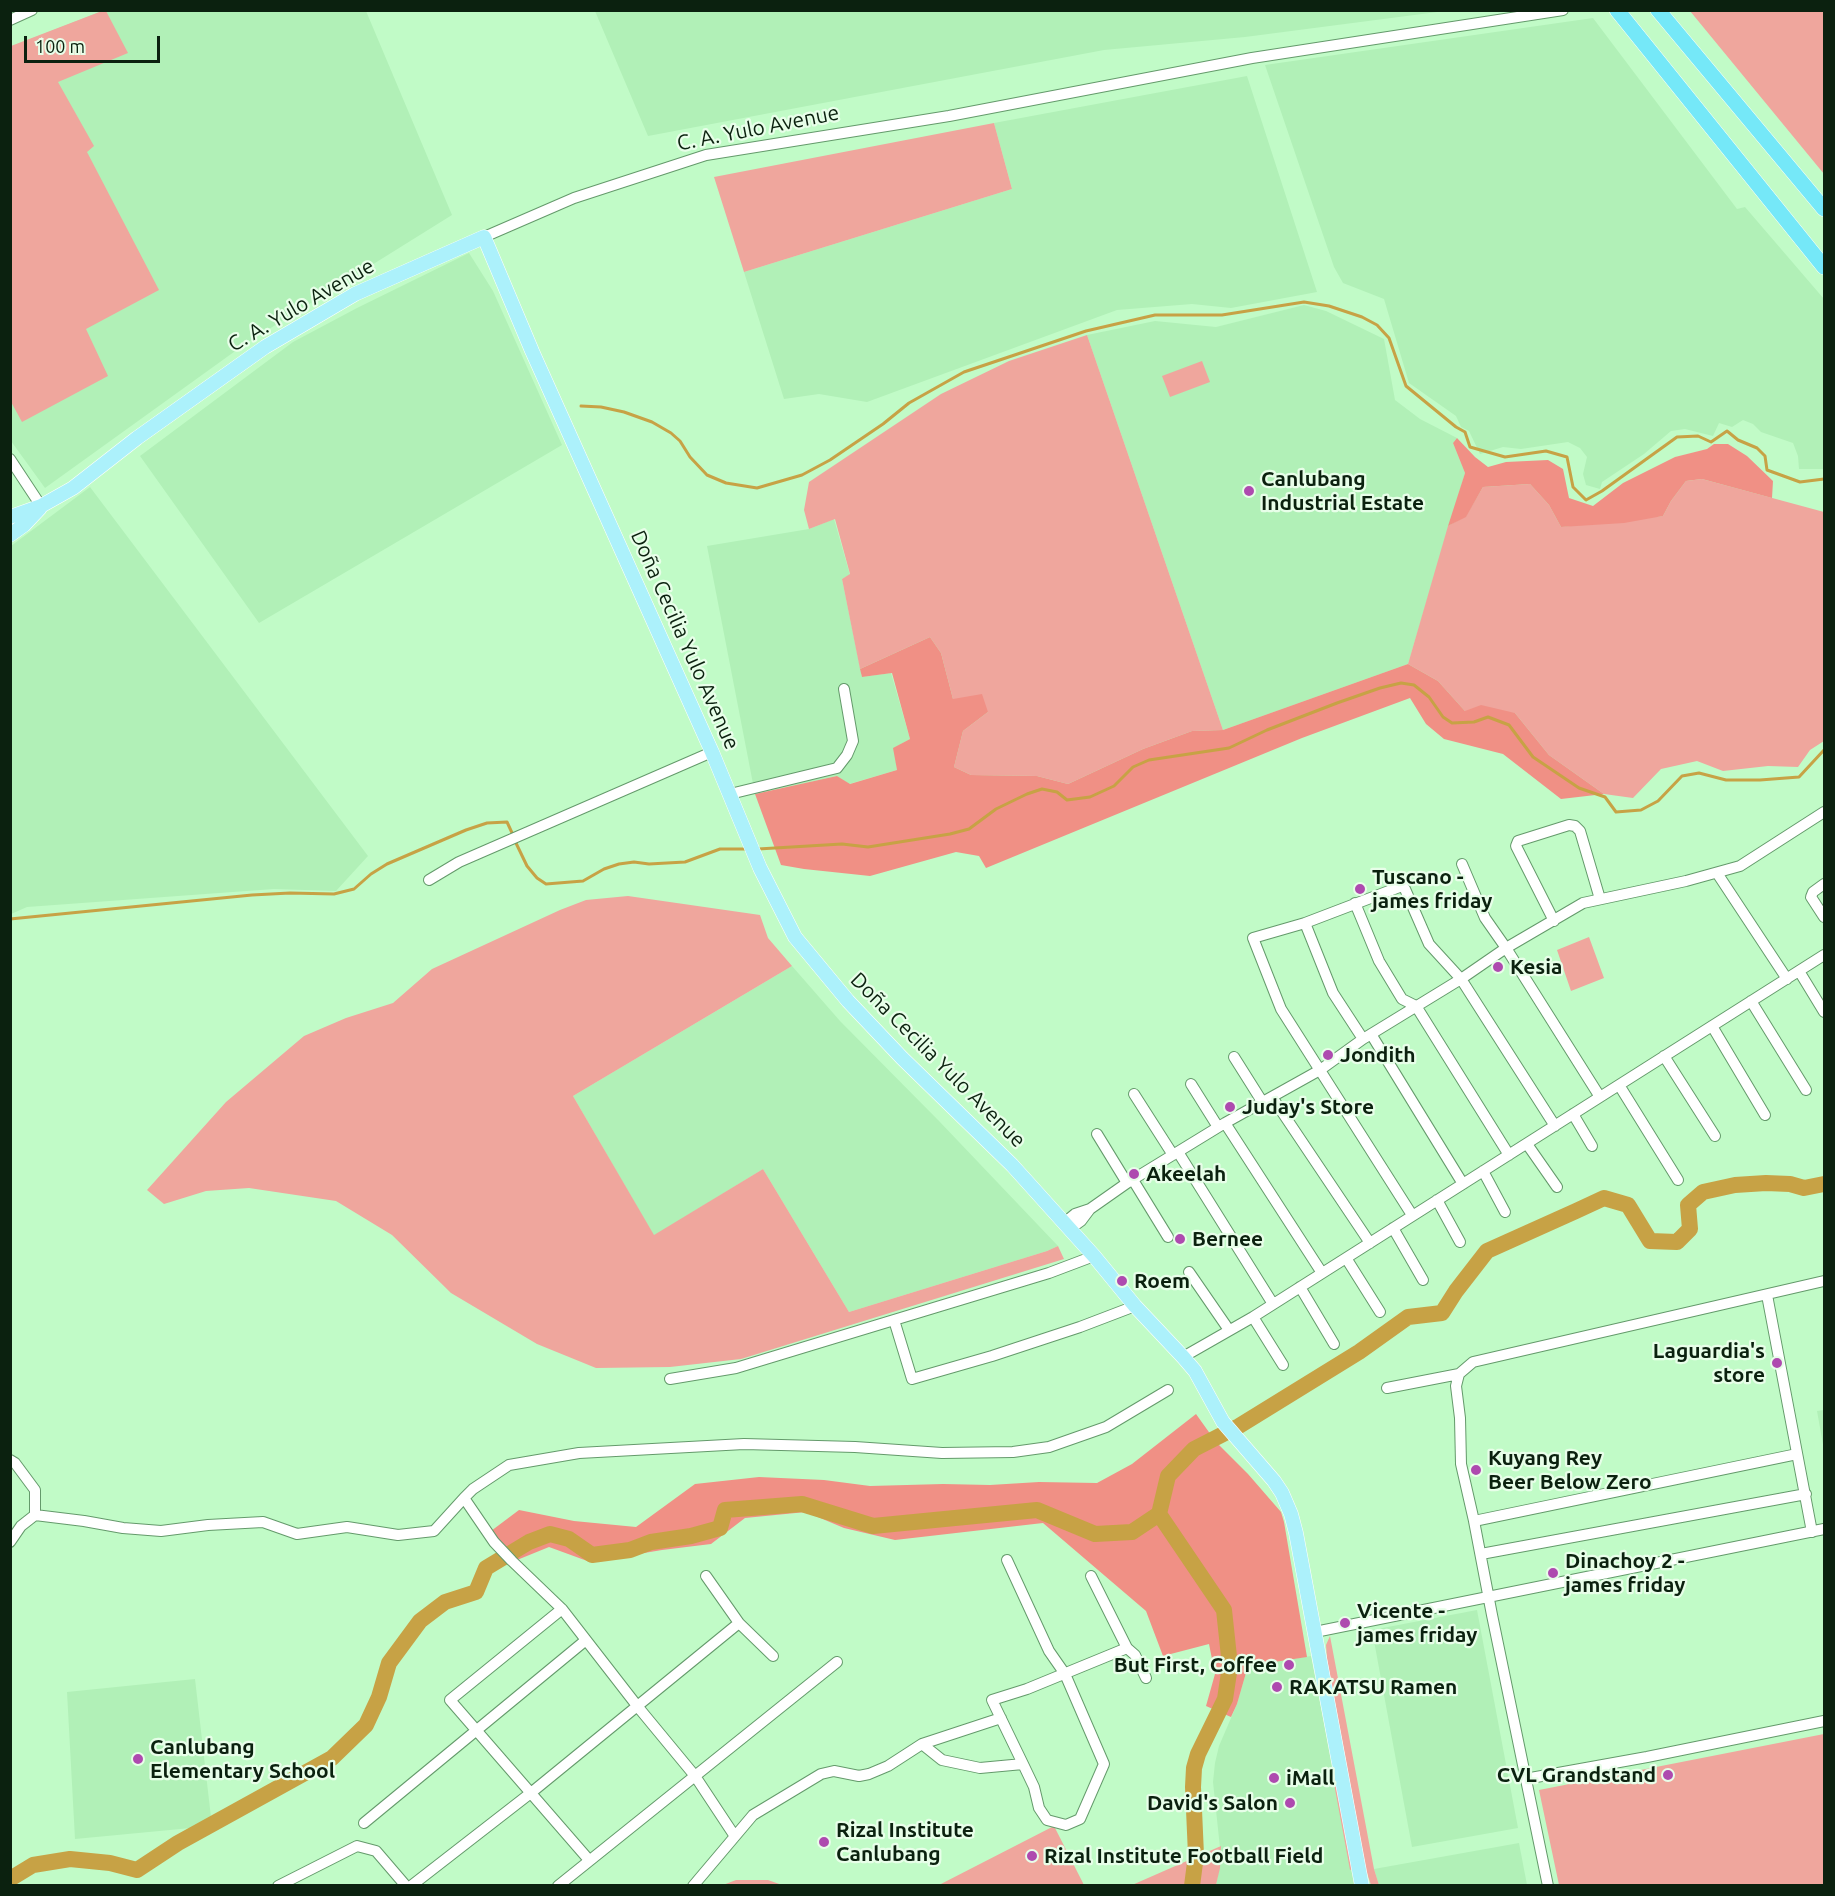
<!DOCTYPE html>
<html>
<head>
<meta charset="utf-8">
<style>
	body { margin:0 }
	#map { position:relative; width:1835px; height:1896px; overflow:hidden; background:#c1fbc7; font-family:Ubuntu,sans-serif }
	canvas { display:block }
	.frame { position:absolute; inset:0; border:12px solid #0b210f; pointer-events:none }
	.scale { position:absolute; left:24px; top:36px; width:136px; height:27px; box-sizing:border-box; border:3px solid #0b210f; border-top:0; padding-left:8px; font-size:18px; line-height:21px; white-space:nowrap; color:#0b210f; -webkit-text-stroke:4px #e8fee9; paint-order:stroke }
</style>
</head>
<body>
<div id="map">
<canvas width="1835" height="1896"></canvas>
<div class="frame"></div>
<div class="scale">100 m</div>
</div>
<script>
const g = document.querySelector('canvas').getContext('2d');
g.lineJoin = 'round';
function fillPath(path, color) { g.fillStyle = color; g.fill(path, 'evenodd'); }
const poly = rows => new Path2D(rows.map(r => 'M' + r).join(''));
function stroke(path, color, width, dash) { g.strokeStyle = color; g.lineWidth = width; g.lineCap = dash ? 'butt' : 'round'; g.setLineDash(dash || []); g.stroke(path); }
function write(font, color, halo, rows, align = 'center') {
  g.font = font + ' Ubuntu,sans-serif'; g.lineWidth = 4.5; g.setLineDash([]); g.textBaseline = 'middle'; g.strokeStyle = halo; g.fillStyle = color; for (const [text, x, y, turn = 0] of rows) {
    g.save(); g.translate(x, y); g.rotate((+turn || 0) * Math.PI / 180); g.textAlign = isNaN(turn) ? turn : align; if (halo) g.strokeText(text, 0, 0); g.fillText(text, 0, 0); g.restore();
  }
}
fillPath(poly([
	[102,11,366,11,452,215,245,344,45,488,11,441,10,47],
	[595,11,1445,11,1245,37,1104,50,648,136],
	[1593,18,1737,209,1745,207,1824,299,1824,469,1799,469,1798,456,1793,443,1761,432,1753,424,1743,420,1732,427,1719,423,1713,436,1685,429,1671,431,1644,454,1602,482,1600,489,1586,485,1583,474,1587,457,1580,448,1568,442,1521,449,1503,447,1480,454,1469,431,1461,427,1456,416,1409,383,1384,299,1343,283,1334,267,1265,65],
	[1247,76,1317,292,1231,308,1192,304,1117,310,867,402,819,394,784,399,744,272,1012,189,994,123],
	[469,253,493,291,562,445,259,623,140,456,293,342,357,308],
	[1304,305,1326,311,1384,339,1395,400,1420,419,1457,438,1453,443,1465,473,1408,664,1223,730,1087,335,1155,321,1216,327],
	[90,487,368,856,336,891,274,889,27,907,11,914,11,546],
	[834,519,850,575,842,579,862,677,891,673,910,739,894,748,897,770,849,784,837,776,755,794,707,546,809,529],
	[792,966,840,1021,939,1121,1058,1246,1047,1251,849,1312,763,1169,654,1236,573,1096],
	[1824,1410,1824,1450,1817,1411],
	[1477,1610,1518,1828,1412,1847,1372,1630],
	[1311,1656,1356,1885,1216,1886,1221,1857,1213,1782,1215,1763,1219,1746,1237,1704,1248,1666],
	[195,1679,212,1826,75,1839,67,1692],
	[1519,1843,1527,1885,1379,1885,1374,1869]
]), '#b1f0b7');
fillPath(poly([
	[102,11,106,11,128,53,58,82,94,146,87,152,159,290,86,329,108,376,22,422,10,400,11,46],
	[1690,11,1824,11,1824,174],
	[994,123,1012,189,744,272,714,177],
	[1087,335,1223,730,1192,731,1143,749,1068,784,1037,776,971,775,954,767,963,731,988,712,953,699,941,653,930,637,860,669,842,579,850,574,835,519,809,529,804,510,809,482,941,394,1009,361],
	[1202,361,1210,382,1170,397,1162,376],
	[1702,479,1824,512,1824,741,1810,750,1798,767,1768,766,1723,771,1697,761,1661,769,1633,798,1604,794,1549,755,1515,713,1465,711,1438,681,1408,664,1448,526,1466,516,1483,487,1530,484,1549,505,1561,527,1663,516,1671,501,1686,481],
	[628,896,760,915,768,938,792,966,573,1096,654,1235,763,1169,849,1312,1047,1251,1058,1246,1064,1259,741,1359,670,1367,596,1368,537,1344,451,1293,392,1235,336,1201,249,1188,206,1191,164,1204,147,1190,226,1102,304,1036,346,1018,393,1003,432,969,560,910,586,900],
	[1589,937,1604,978,1571,991,1557,950],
	[1330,1636,1374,1869,1379,1885,1371,1885,1366,1870,1327,1659,1326,1645],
	[1824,1734,1824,1885,1559,1885,1539,1790],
	[1334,1772,1353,1869,1350,1870,1332,1773],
	[1054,1826,1084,1885,937,1886],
	[1221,1846,1220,1868,1216,1885,1132,1885],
	[736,1880,768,1880,782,1885,723,1885]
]), '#efa69d');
fillPath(poly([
	[1457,438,1475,457,1488,467,1506,462,1548,460,1563,469,1569,498,1593,506,1623,483,1675,457,1707,449,1714,444,1728,444,1747,456,1773,481,1772,498,1702,479,1686,481,1671,501,1663,516,1624,523,1561,527,1549,505,1530,484,1483,487,1466,517,1448,526,1465,473,1453,443],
	[930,637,941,653,953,699,982,694,988,712,963,731,954,767,971,775,1037,776,1068,784,1143,749,1192,731,1223,730,1408,664,1438,681,1465,711,1481,705,1515,713,1549,755,1604,794,1561,799,1503,754,1444,739,1426,724,1410,698,1302,738,986,868,979,856,956,852,870,876,804,869,781,865,755,794,837,776,850,784,897,770,893,748,910,739,892,673,862,677,860,669],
	[1196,1414,1216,1442,1248,1474,1281,1512,1284,1522,1307,1657,1248,1666,1237,1704,1231,1717,1206,1706,1215,1674,1209,1644,1163,1656,1146,1611,1043,1523,895,1540,844,1528,806,1512,745,1518,711,1544,662,1550,590,1562,549,1547,517,1560,491,1531,519,1510,574,1521,636,1527,695,1484,759,1477,824,1480,870,1486,943,1484,990,1485,1039,1482,1097,1483,1132,1464]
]), '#f09085');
stroke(poly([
	[581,406,601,407,624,412,652,422,671,433,680,441,690,457,707,475,726,483,757,488,802,475,830,460,883,424,909,403,964,372,1086,331,1155,315,1222,315,1304,302,1329,306,1362,317,1377,325,1389,338,1406,386,1456,427,1465,432,1470,447,1505,457,1546,451,1567,457,1573,487,1586,500,1602,491,1677,437,1698,436,1711,442,1727,431,1738,440,1757,448,1765,456,1767,470,1800,482,1824,479],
	[515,841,527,866,537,878,546,884,583,881,604,869,619,864,634,862,649,864,685,862,720,849,748,849],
	[758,849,842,844,868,847,950,834,969,829,996,809,1027,794,1042,789,1057,792,1067,800,1090,797,1114,786,1133,767,1149,760,1229,748,1267,730,1337,703,1380,688,1401,683,1414,685,1429,697,1443,717,1452,723,1474,722,1488,717,1509,725,1533,757,1579,788,1605,797,1616,812,1641,810,1658,801,1682,776,1699,773,1726,780,1760,780,1799,777,1824,750],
	[10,919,252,895,290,893,334,894,354,889,371,874,387,864,466,830,487,823,507,822,513,835]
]), '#c7a245', 3);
stroke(poly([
	[10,1879,33,1865,70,1859,110,1863,137,1870,178,1843,332,1758,366,1725,379,1697,389,1663,420,1621,445,1602,476,1592,486,1568,529,1542,550,1534,569,1539,592,1555,630,1550,651,1542,691,1536,720,1528,725,1510,802,1504,873,1526,1037,1510,1095,1534,1132,1532,1159,1514],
	[1192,1886,1196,1855,1193,1787,1194,1768,1198,1754,1225,1699,1230,1666,1224,1610,1159,1514,1168,1476,1194,1449,1239,1426,1359,1352,1408,1317,1442,1313,1456,1291,1487,1251,1576,1211,1604,1198,1628,1205,1650,1241,1677,1242,1690,1229,1688,1205,1703,1192,1735,1185,1766,1183,1790,1184,1804,1188,1824,1184]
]), '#c7a245', 16);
const minor = poly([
	[10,20,32,10],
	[484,237,574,198,706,155,949,116,1252,58,1563,10],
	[10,459,41,506],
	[730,794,837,768,847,755,853,741,844,689],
	[1462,864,1485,918,1506,948,1600,1097],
	[1717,873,1787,979],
	[429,880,459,862,712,752],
	[1824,884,1813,892,1811,897,1824,917],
	[1355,903,1379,961,1402,999,1416,1006,1509,1155],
	[1554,921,1516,846,1518,841,1569,825,1575,826,1580,831,1600,899],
	[1305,923,1402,886,1405,889,1429,944,1461,979,1555,1126],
	[1799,971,1824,1012],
	[1751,1001,1806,1090],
	[1712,1026,1765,1115],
	[1371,1034,1463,1184],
	[1363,1039,1333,993,1305,923,1253,938,1281,1009,1412,1215],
	[1664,1056,1715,1136],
	[1234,1057,1263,1103],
	[1191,1084,1218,1127],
	[1619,1085,1678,1180],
	[1134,1094,1173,1155],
	[1272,1097,1370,1243],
	[1573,1114,1592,1146],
	[1225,1123,1322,1273],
	[1097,1134,1127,1183],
	[1527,1144,1557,1187],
	[1178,1152,1273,1304],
	[1483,1171,1505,1212],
	[1133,1180,1168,1237],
	[1437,1200,1460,1242],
	[1064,1223,1075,1214,1090,1209],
	[1393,1228,1423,1280],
	[1070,1229,1081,1221,1090,1209,1127,1183,1225,1123,1320,1070,1363,1039,1461,979,1506,948,1583,903,1686,881,1740,866,1824,812],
	[1094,1256,1049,1273,894,1320,912,1379,992,1356,1080,1327,1135,1306],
	[1346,1258,1380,1312],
	[1189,1272,1229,1330],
	[1300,1287,1334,1344],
	[1767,1295,1812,1532],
	[1253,1317,1283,1365],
	[1183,1357,1253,1317,1824,955],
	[1459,1374,1456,1386,1460,1418,1461,1464,1474,1521,1492,1615,1548,1886],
	[670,1379,736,1368,894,1320],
	[1387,1388,1459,1374,1473,1362,1824,1281],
	[10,1460,15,1463,35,1490,35,1515,21,1526,10,1542],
	[35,1515,84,1521,123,1528,161,1531,208,1525,263,1522,297,1534,347,1527,398,1535,434,1531,464,1498],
	[1474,1521,1797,1454],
	[1481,1554,1806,1494],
	[1007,1560,1049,1651,1065,1674,1104,1764,1080,1819,1066,1825,1047,1820,1039,1808,1034,1787,1023,1764],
	[706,1576,739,1623,773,1656],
	[1091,1576,1127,1648],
	[562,1609,450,1700,589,1860],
	[1315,1632,1824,1529],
	[922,1744,1001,1718],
	[1525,1779,1647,1757,1824,1721],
	[364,1823,586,1640],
	[734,1835,695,1776,638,1707,562,1609,512,1561,494,1542,464,1498,473,1489,509,1465,579,1453,744,1444,855,1447,942,1453,1013,1452,1049,1447,1106,1427,1168,1390],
	[278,1886,357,1846,376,1851,406,1886],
	[411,1886,532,1792,739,1623],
	[558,1886,837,1662],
	[693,1886,753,1815,821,1774,834,1771,859,1776,869,1774,888,1766,922,1744,942,1760,980,1768,1023,1764,992,1700,1027,1689,1127,1648,1135,1655,1146,1678]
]);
const major = poly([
	[10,517,41,506,73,488,137,438,265,347,355,294,484,237,532,351,712,752,760,868,795,937,848,1001,902,1058,1012,1165,1094,1256,1135,1306,1183,1357,1195,1371,1223,1422,1274,1481,1282,1493,1291,1514,1296,1533,1362,1886],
	[10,535,24,525,40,508]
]);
const highway = poly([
	[1617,10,1824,267],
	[1658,10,1824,209]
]);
stroke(minor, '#649a6b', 12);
stroke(major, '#fff', 15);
stroke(highway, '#fff', 16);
stroke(minor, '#fff', 10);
stroke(major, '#acf1fb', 14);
stroke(highway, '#75e8f8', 15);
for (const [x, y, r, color] of [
	[1249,491,6,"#ae4aaf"],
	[1360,889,6,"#ae4aaf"],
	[1498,967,6,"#ae4aaf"],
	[1328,1055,6,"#ae4aaf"],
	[1230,1107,6,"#ae4aaf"],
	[1134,1174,6,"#ae4aaf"],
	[1180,1239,6,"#ae4aaf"],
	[1122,1281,6,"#ae4aaf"],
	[1777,1363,6,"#ae4aaf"],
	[1476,1470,6,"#ae4aaf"],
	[1553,1573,6,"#ae4aaf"],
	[1345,1623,6,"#ae4aaf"],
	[1289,1665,6,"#ae4aaf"],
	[1277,1687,6,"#ae4aaf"],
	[138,1759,6,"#ae4aaf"],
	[1668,1775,6,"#ae4aaf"],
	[1274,1778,6,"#ae4aaf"],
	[1290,1803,6,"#ae4aaf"],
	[824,1842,6,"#ae4aaf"],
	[1032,1856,6,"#ae4aaf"]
]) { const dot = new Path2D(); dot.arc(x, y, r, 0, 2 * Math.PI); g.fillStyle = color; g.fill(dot); stroke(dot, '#e8fee9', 2); }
write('21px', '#0b210f', '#e8fee9', [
	["C. A. Yulo Avenue",758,128,-11],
	["C. A. Yulo Avenue",301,305,-30],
	["Doña Cecilia Yulo Avenue",685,640,66],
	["Doña Cecilia Yulo Avenue",938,1060,45]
]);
write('bold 21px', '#0b210f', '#e8fee9', [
	["Canlubang",1261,479],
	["Industrial Estate",1261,503],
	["Tuscano -",1372,877],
	["james friday",1372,901],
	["Kesia",1510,967],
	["Jondith",1340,1055],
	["Juday's Store",1242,1107],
	["Akeelah",1146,1174],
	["Bernee",1192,1239],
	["Roem",1134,1281],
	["Laguardia's",1765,1351,"right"],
	["store",1765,1375,"right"],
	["Kuyang Rey",1488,1458],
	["Beer Below Zero",1488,1482],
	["Dinachoy 2 -",1565,1561],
	["james friday",1565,1585],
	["Vicente -",1357,1611],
	["james friday",1357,1635],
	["But First, Coffee",1277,1665,"right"],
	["RAKATSU Ramen",1289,1687],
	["Canlubang",150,1747],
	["Elementary School",150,1771],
	["CVL Grandstand",1656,1775,"right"],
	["iMall",1286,1778],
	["David's Salon",1278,1803,"right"],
	["Rizal Institute",836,1830],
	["Canlubang",836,1854],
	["Rizal Institute Football Field",1044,1856]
], 'left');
</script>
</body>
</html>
